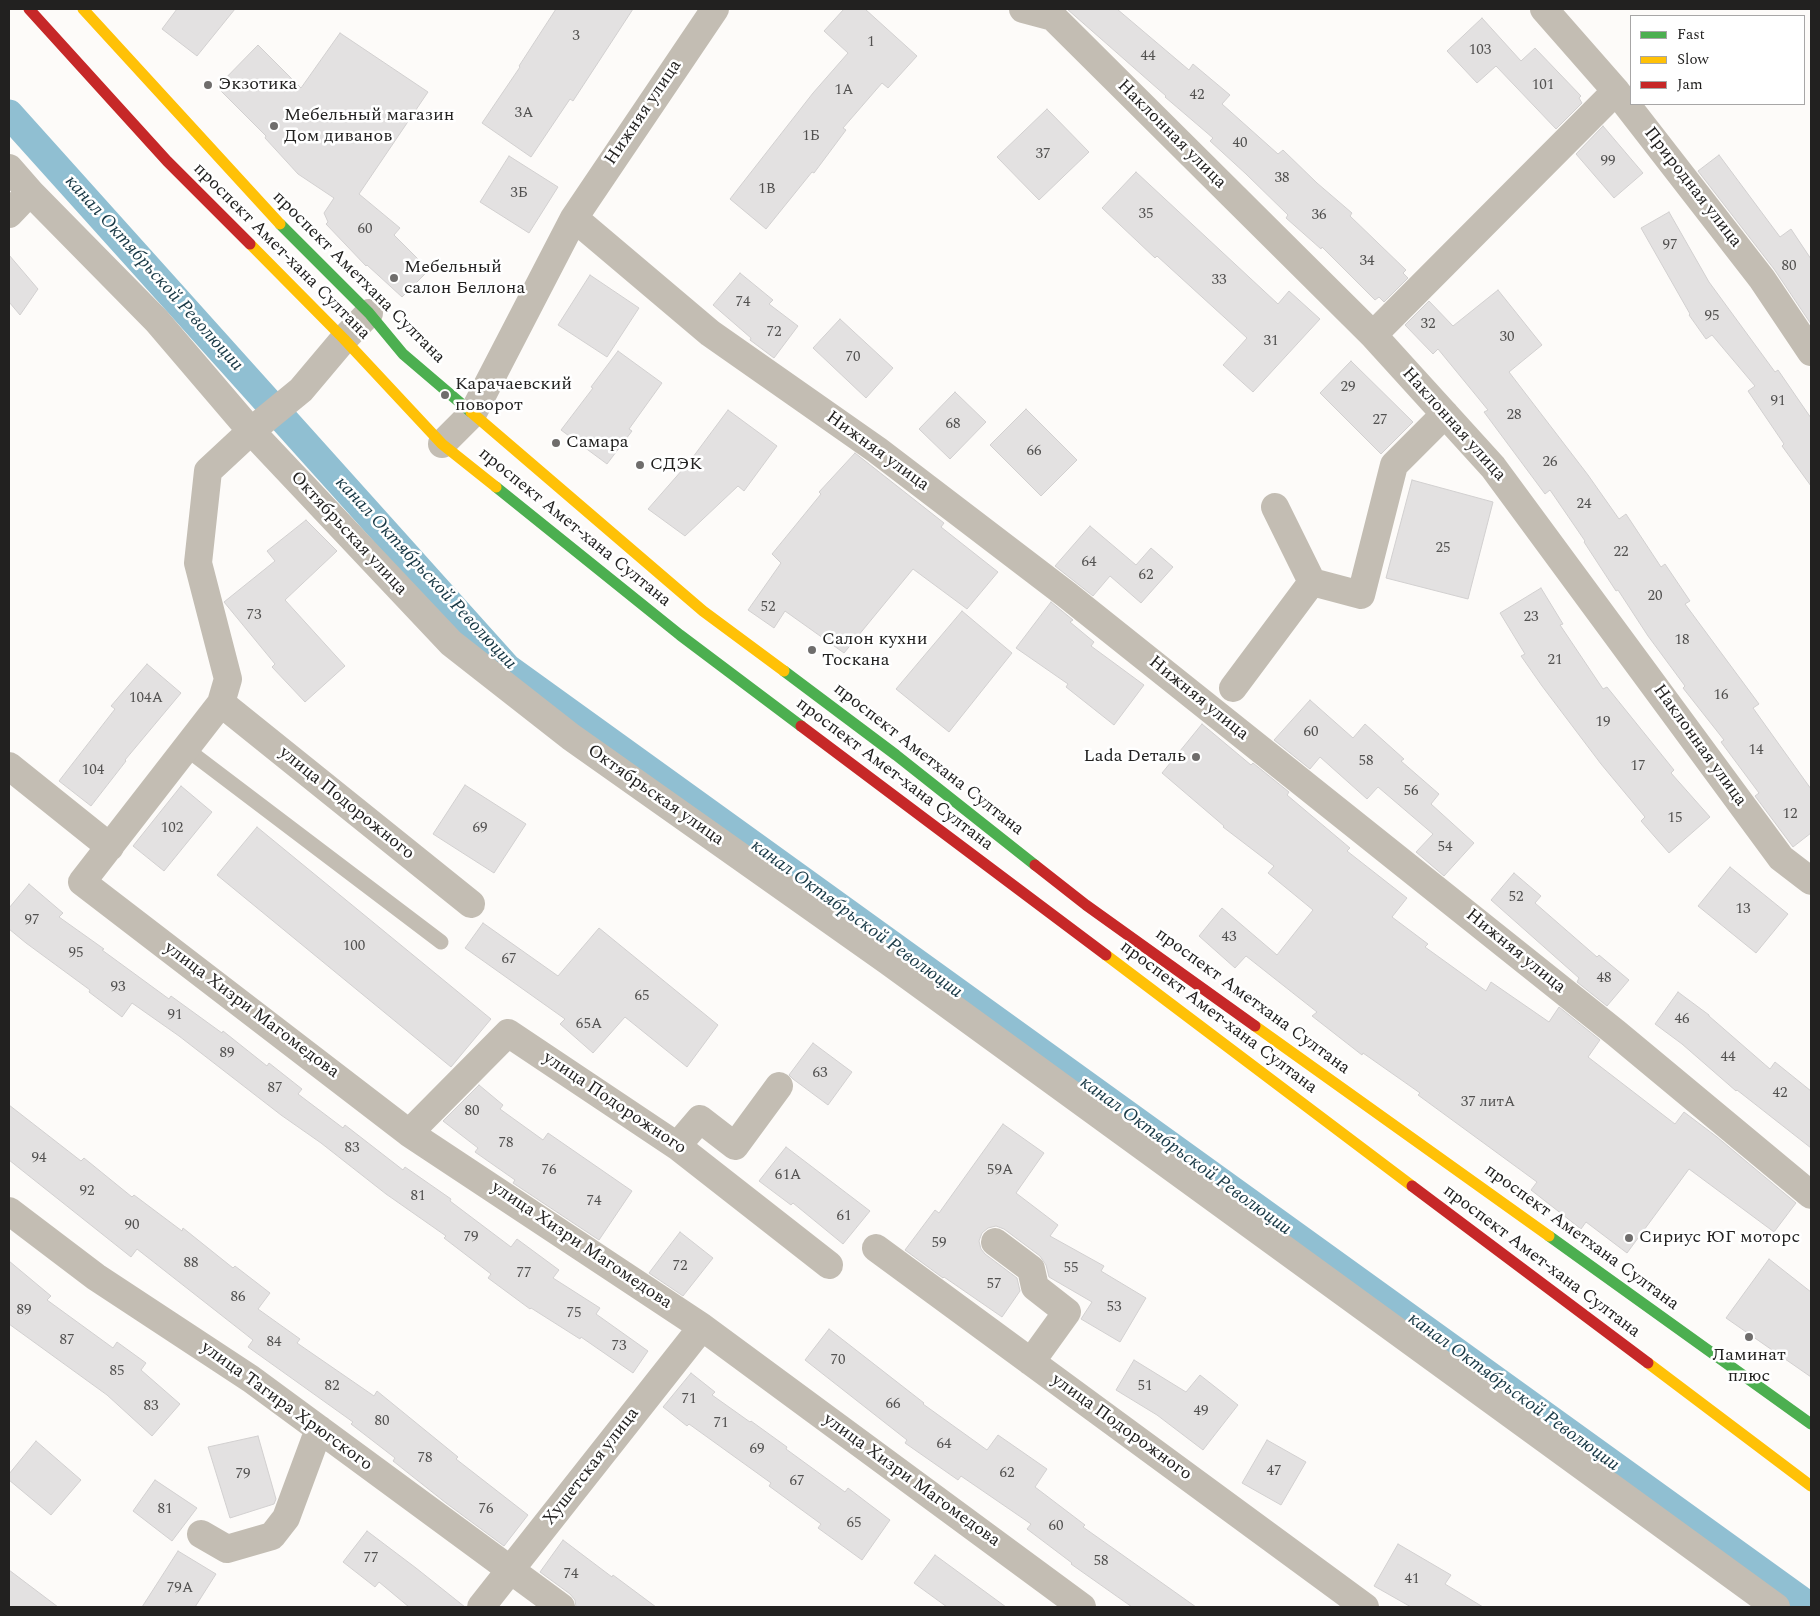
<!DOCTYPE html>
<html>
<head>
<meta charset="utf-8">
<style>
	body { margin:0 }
	#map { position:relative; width:1820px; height:1616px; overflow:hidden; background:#fdfbf9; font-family:Spectral,serif }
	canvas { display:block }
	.frame { position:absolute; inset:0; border:10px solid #222120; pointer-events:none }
	.legend { position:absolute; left:1630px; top:15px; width:175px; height:90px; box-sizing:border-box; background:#fff; border:1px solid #a7a6a6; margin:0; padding:6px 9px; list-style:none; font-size:15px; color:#222120 }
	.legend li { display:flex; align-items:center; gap:10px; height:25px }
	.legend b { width:25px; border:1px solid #a7a6a6 }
</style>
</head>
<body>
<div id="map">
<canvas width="1820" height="1616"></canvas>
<div class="frame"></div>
<ul class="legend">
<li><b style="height:6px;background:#4caf50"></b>Fast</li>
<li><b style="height:6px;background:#ffc107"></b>Slow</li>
<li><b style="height:6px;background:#c62828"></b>Jam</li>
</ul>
</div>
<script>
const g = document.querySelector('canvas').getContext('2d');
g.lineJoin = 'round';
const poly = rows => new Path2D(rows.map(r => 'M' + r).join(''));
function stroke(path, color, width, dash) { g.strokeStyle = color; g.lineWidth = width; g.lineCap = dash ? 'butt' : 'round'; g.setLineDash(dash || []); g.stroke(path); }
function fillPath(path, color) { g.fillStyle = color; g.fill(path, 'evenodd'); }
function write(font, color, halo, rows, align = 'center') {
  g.font = font + ' Spectral,serif'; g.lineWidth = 5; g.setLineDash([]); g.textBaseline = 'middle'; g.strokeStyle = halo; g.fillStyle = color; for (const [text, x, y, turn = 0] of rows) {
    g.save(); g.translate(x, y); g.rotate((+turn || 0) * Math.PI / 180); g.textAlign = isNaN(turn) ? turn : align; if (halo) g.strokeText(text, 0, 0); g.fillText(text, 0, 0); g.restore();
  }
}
stroke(poly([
	[9,114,507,668,1810,1607]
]), '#90bfd2', 29);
const building = poly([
	[177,9,235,9,197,56,162,29,177,9],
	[556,9,633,9,573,101,570,99,531,157,482,123,520,67,519,66,556,9],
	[844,9,865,9,917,56,888,88,882,83,843,128,846,130,814,173,812,172,766,229,730,199,813,93,848,53,824,31,844,9],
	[1067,9,1117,9,1189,70,1193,64,1230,95,1222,104,1278,154,1283,150,1317,183,1352,213,1350,216,1406,270,1403,273,1408,278,1384,302,1379,297,1375,300,1322,247,1321,249,1286,218,1288,215,1246,174,1210,141,1213,138,1165,97,1166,96,1067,9],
	[1482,18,1521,61,1535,48,1581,96,1579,98,1582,103,1556,129,1496,66,1477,83,1447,51,1482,18],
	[340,33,428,92,359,194,400,228,394,235,429,270,402,297,367,265,366,266,326,224,328,222,324,213,334,198,298,174,265,138,266,136,217,87,258,45,301,88,340,33],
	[1047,109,1089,152,1039,200,997,157,1047,109],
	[1603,126,1643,173,1614,198,1576,154,1603,126],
	[1719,155,1780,237,1791,229,1811,259,1811,324,1774,269,1698,171,1719,155],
	[509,156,558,187,529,233,480,202,509,156],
	[1136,172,1278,304,1289,291,1320,319,1253,392,1223,365,1247,338,1157,256,1155,258,1102,208,1136,172],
	[1669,212,1709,282,1775,372,1778,370,1811,418,1811,486,1782,446,1784,444,1748,391,1755,386,1712,335,1706,339,1689,315,1690,314,1641,228,1669,212],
	[9,255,38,289,20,315,9,302,9,255],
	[740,273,773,300,769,304,798,326,774,358,750,340,751,338,713,305,740,273],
	[590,275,639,308,607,357,558,325,590,275],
	[1498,290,1542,345,1509,372,1588,475,1619,519,1626,514,1661,567,1665,564,1690,601,1685,604,1759,704,1753,708,1811,789,1811,833,1793,847,1755,796,1759,793,1721,742,1724,740,1683,688,1685,686,1648,636,1618,590,1616,591,1584,542,1585,541,1550,490,1545,494,1484,412,1488,410,1438,349,1433,354,1405,325,1429,301,1453,326,1498,290],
	[840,319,893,368,866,398,813,348,840,319],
	[618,351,662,383,629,429,632,431,607,464,561,430,593,388,591,387,618,351],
	[1351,361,1413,422,1381,454,1320,393,1351,361],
	[955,392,986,422,950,459,919,429,955,392],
	[1026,409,1077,460,1041,496,990,445,1026,409],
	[728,410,777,446,744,491,738,486,685,536,648,509,690,461,728,410],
	[855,453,944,523,941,527,998,572,967,609,913,569,844,653,785,611,774,628,748,610,781,563,772,554,821,494,819,492,855,453],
	[1412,480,1493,502,1468,599,1386,578,1412,480],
	[306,520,337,551,285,600,345,666,305,702,272,667,275,664,224,602,275,561,267,551,306,520],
	[1090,526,1136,565,1151,548,1173,567,1141,603,1110,576,1093,596,1055,566,1090,526],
	[1541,588,1563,624,1560,625,1603,689,1607,687,1674,770,1671,773,1710,817,1669,853,1641,821,1645,817,1601,764,1542,686,1521,656,1525,654,1500,613,1541,588],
	[1051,602,1073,620,1070,622,1094,642,1091,646,1144,685,1114,725,1066,687,1068,684,1016,648,1051,602],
	[962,611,1012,653,949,732,896,689,962,611],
	[147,664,181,693,125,760,126,761,91,806,59,781,115,709,111,706,147,664],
	[1310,700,1353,738,1365,724,1404,759,1401,761,1439,794,1431,804,1474,843,1444,876,1416,852,1433,834,1378,787,1367,799,1320,757,1310,769,1274,740,1310,700],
	[1202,724,1251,765,1253,763,1289,792,1287,795,1350,848,1347,851,1407,898,1392,917,1428,944,1425,947,1486,991,1491,982,1549,1022,1559,1007,1600,1040,1588,1057,1675,1124,1684,1112,1717,1137,1796,1203,1774,1232,1689,1169,1627,1253,1586,1222,1581,1229,1531,1190,1537,1182,1418,1095,1420,1093,1363,1053,1362,1055,1312,1016,1317,1012,1246,956,1235,968,1199,936,1222,908,1277,955,1313,910,1268,873,1274,866,1223,827,1224,826,1162,773,1202,724],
	[465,785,526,824,494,873,433,834,465,785],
	[181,786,212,812,164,871,133,846,181,786],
	[257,827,491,1019,451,1067,217,875,257,827],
	[1730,867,1788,914,1756,953,1698,906,1730,867],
	[1514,873,1541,896,1535,903,1597,957,1599,955,1629,980,1607,1006,1577,982,1579,978,1491,900,1514,873],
	[29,884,63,913,59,917,104,949,102,950,169,999,171,996,222,1033,223,1031,267,1066,269,1063,302,1089,298,1094,343,1128,345,1125,403,1170,405,1167,451,1199,450,1201,511,1247,517,1239,559,1270,553,1278,600,1308,596,1314,648,1351,633,1373,581,1337,580,1339,531,1308,530,1309,488,1278,491,1274,444,1238,446,1236,386,1194,321,1143,281,1115,179,1036,132,1003,122,1017,89,992,90,990,26,943,9,929,9,908,29,884],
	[483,923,558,976,599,928,718,1025,687,1067,625,1017,593,1053,560,1024,565,1019,465,948,483,923],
	[1678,992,1709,1015,1709,1016,1770,1069,1775,1062,1811,1091,1811,1148,1737,1090,1736,1091,1682,1044,1655,1024,1678,992],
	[813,1043,852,1072,828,1105,793,1079,789,1075,813,1043],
	[479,1085,503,1105,500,1109,543,1140,548,1133,632,1191,599,1240,513,1183,515,1180,475,1152,478,1148,443,1121,479,1085],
	[9,1105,81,1161,84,1158,132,1197,134,1195,182,1231,183,1228,233,1268,235,1266,270,1293,258,1309,300,1339,297,1343,374,1396,377,1391,458,1457,456,1459,528,1515,504,1546,446,1503,393,1461,395,1458,351,1424,353,1422,248,1347,253,1340,137,1249,131,1257,9,1160,9,1105],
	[1003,1124,1044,1153,1016,1193,1058,1225,1050,1236,1104,1266,1101,1271,1146,1298,1120,1342,1081,1319,1092,1302,1049,1277,1046,1265,1040,1256,1004,1229,996,1226,988,1228,982,1233,979,1241,981,1249,985,1254,1017,1278,1020,1291,1002,1317,944,1277,943,1278,905,1250,935,1210,939,1213,1003,1124],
	[786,1147,870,1211,843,1244,793,1203,791,1205,759,1181,786,1147],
	[680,1232,713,1258,683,1296,649,1273,680,1232],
	[1769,1259,1811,1292,1811,1377,1726,1318,1769,1259],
	[9,1261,51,1296,47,1300,113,1348,117,1342,146,1363,141,1370,180,1404,152,1436,107,1395,9,1324,9,1261],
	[829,1329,924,1403,923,1404,987,1450,998,1435,1047,1469,1035,1487,1085,1525,1083,1527,1196,1607,1132,1607,1071,1564,1072,1563,1027,1529,1031,1524,961,1476,958,1480,905,1443,907,1440,805,1360,829,1329],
	[1134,1360,1186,1392,1200,1375,1238,1405,1203,1450,1157,1415,1116,1390,1134,1360],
	[691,1373,715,1392,712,1395,750,1422,751,1421,787,1447,786,1449,845,1492,848,1488,890,1520,862,1560,818,1528,821,1524,769,1486,771,1483,689,1424,687,1426,663,1407,691,1373],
	[258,1436,276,1499,274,1504,230,1518,208,1447,258,1436],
	[1267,1440,1306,1462,1281,1505,1242,1483,1267,1440],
	[36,1441,81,1480,51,1515,9,1480,9,1474,36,1441],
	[155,1480,197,1508,172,1541,133,1511,155,1480],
	[367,1531,416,1568,465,1607,409,1607,379,1582,375,1587,343,1562,367,1531],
	[563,1540,612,1577,613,1575,656,1607,576,1607,575,1600,570,1594,540,1572,563,1540],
	[1398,1544,1451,1575,1445,1584,1483,1607,1411,1607,1374,1586,1398,1544],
	[178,1551,216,1574,195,1607,142,1607,178,1551],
	[935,1555,1006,1607,947,1607,914,1583,935,1555],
	[9,1570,58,1607,9,1607,9,1570]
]);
fillPath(building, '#e3e1e1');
stroke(building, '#d2d0d0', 1);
stroke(poly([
	[185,748,441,942]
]), '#c3bdb3', 15);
stroke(poly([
	[1023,9,1053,17],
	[1048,9,1053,17,1373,335,1493,467,1781,858,1811,881],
	[1544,9,1616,91,1762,279,1811,352],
	[9,168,30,192,157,321,251,431,451,643,571,737,888,961,1776,1607],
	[9,214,30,192],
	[574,218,710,333,877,450,1067,595,1616,1033,1811,1195],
	[369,313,344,339,301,390,251,431,208,471,198,563,228,679,221,703,82,882,409,1133,702,1327,1082,1607],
	[1373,335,1616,91],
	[442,444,473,413,574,218,715,9],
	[1275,507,1312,582,1361,595,1394,465,1445,414],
	[1233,688,1312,582],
	[221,703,471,904],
	[9,766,110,847],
	[409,1133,508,1033,677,1146,829,1265],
	[677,1146,700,1119,735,1146,779,1086],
	[9,1211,96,1277,251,1379,561,1607],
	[995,1242,1031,1269,1035,1287,1067,1312,1031,1362],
	[876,1248,1365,1607],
	[201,1534,227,1549,272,1536,286,1518,319,1429],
	[481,1607,702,1327]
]), '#c3bdb3', 28);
stroke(poly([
	[280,224,369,313,403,354,471,412],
	[496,487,680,635,801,726],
	[784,671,896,755,1035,865],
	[1549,1236,1811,1424]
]), '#4caf50', 11);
stroke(poly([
	[83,9,280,224],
	[250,244,344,339,442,444,496,487],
	[471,412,703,611,784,671],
	[1106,955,1412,1186],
	[1255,1026,1549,1236],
	[1648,1363,1811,1486]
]), '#ffc107', 11);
stroke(poly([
	[29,9,167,161,250,244],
	[801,726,1106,955],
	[1035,865,1086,905,1255,1026],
	[1412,1186,1648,1363]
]), '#c62828', 11);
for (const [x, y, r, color] of [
	[208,85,5,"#6f6d6c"],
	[274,126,5,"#6f6d6c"],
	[394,278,5,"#6f6d6c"],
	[445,395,5,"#6f6d6c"],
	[556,443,5,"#6f6d6c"],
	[640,465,5,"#6f6d6c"],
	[812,650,5,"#6f6d6c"],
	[1196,757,5,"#6f6d6c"],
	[1629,1238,5,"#6f6d6c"],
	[1749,1337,5,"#6f6d6c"]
]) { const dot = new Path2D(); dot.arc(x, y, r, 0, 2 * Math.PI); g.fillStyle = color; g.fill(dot); stroke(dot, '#fff', 2); }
write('15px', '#525150', null, [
	["3",576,37],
	["1",871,43],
	["103",1480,51],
	["44",1148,57],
	["101",1543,86],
	["1А",844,91],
	["42",1197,96],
	["3А",524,114],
	["1Б",811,137],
	["40",1240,144],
	["37",1043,155],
	["99",1608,162],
	["38",1282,179],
	["1В",767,190],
	["3Б",519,194],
	["35",1146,215],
	["36",1319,216],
	["60",365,230],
	["97",1670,246],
	["34",1367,262],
	["80",1789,267],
	["33",1219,281],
	["74",743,303],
	["95",1712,317],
	["32",1428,325],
	["72",774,333],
	["30",1507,338],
	["31",1271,342],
	["70",853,358],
	["29",1348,388],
	["91",1778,402],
	["28",1514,416],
	["27",1380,421],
	["68",953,425],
	["66",1034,452],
	["26",1550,463],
	["24",1584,505],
	["25",1443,549],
	["22",1621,553],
	["64",1089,563],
	["62",1146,576],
	["20",1655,597],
	["52",768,608],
	["73",254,616],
	["23",1531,618],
	["18",1682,641],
	["21",1555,661],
	["16",1721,696],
	["104А",146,699],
	["19",1603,723],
	["60",1311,733],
	["14",1756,751],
	["58",1366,762],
	["17",1638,767],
	["104",93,771],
	["56",1411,792],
	["12",1790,815],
	["15",1675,819],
	["102",172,829],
	["69",480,829],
	["54",1445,848],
	["52",1516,898],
	["13",1743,910],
	["97",32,921],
	["43",1229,938],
	["100",354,947],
	["95",76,954],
	["67",509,960],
	["48",1604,979],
	["93",118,988],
	["65",642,997],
	["91",175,1016],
	["46",1682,1020],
	["65А",589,1025],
	["89",227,1054],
	["44",1728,1058],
	["63",820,1074],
	["87",275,1089],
	["42",1780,1094],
	["37 литА",1488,1103],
	["80",472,1112],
	["78",506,1144],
	["83",352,1149],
	["94",39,1159],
	["76",549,1171],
	["59А",1000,1171],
	["61А",788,1176],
	["92",87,1192],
	["81",418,1197],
	["74",594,1202],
	["61",844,1217],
	["90",132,1226],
	["79",471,1238],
	["59",939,1244],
	["88",191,1264],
	["72",680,1267],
	["55",1071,1269],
	["77",524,1274],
	["57",994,1285],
	["86",238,1298],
	["53",1114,1308],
	["89",24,1311],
	["75",574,1314],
	["87",67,1341],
	["84",274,1343],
	["73",619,1347],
	["70",838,1361],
	["85",117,1372],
	["82",332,1387],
	["51",1145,1387],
	["71",689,1400],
	["66",893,1405],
	["83",151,1407],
	["49",1201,1412],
	["80",382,1422],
	["71",721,1424],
	["64",944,1445],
	["69",757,1450],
	["78",425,1459],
	["47",1274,1472],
	["62",1007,1474],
	["79",243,1475],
	["67",797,1482],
	["81",165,1510],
	["76",486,1510],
	["65",854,1524],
	["60",1056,1527],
	["77",371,1559],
	["58",1101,1562],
	["74",571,1575],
	["41",1412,1580],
	["79А",180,1589]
]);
write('18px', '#222120', '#fff', [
	["Экзотика",218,85],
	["Мебельный магазин",284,116],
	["Дом диванов",284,137],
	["Мебельный",404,268],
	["салон Беллона",404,289],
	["Карачаевский",455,385],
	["поворот",455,406],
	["Самара",566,443],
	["СДЭК",650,465],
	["Салон кухни",822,640],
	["Тоскана",822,661],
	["Lada Dеталь",1186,757,"right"],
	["Сириус ЮГ моторс",1639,1238],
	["Ламинат",1749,1356,"center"],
	["плюс",1749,1377,"center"]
], 'left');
write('18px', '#222120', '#fff', [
	["Нижняя улица",644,113,-56],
	["Наклонная улица",1171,135,45],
	["Природная улица",1692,188,52],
	["проспект Амет-хана Султана",281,252,45],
	["проспект Аметхана Султана",358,278,45],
	["Наклонная улица",1453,425,48],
	["Нижняя улица",877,452,36],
	["проспект Амет-хана Султана",574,528,39],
	["Октябрьская улица",348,534,47],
	["Нижняя улица",1198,699,39],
	["Наклонная улица",1699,746,54],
	["проспект Аметхана Султана",928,760,38],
	["проспект Амет-хана Султана",894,775,37],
	["Октябрьская улица",655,796,35],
	["улица Подорожного",346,804,39],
	["Нижняя улица",1515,952,39],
	["проспект Аметхана Султана",1252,1002,36],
	["улица Хизри Магомедова",251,1011,37],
	["проспект Амет-хана Султана",1218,1018,37],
	["улица Подорожного",614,1104,34],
	["проспект Аметхана Султана",1581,1238,36],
	["улица Хизри Магомедова",581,1246,34],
	["проспект Амет-хана Султана",1541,1262,37],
	["улица Тагира Хрюгского",286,1407,36],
	["улица Подорожного",1121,1428,36],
	["Хушетская улица",592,1467,-52],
	["улица Хизри Магомедова",911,1481,36]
]);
write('italic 19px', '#183845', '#fff', [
	["канал Октябрьской Революции",153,274,48],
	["канал Октябрьской Революции",425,574,47],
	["канал Октябрьской Революции",856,920,36],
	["канал Октябрьской Революции",1185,1157,36],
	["канал Октябрьской Революции",1513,1393,36]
]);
</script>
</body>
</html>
